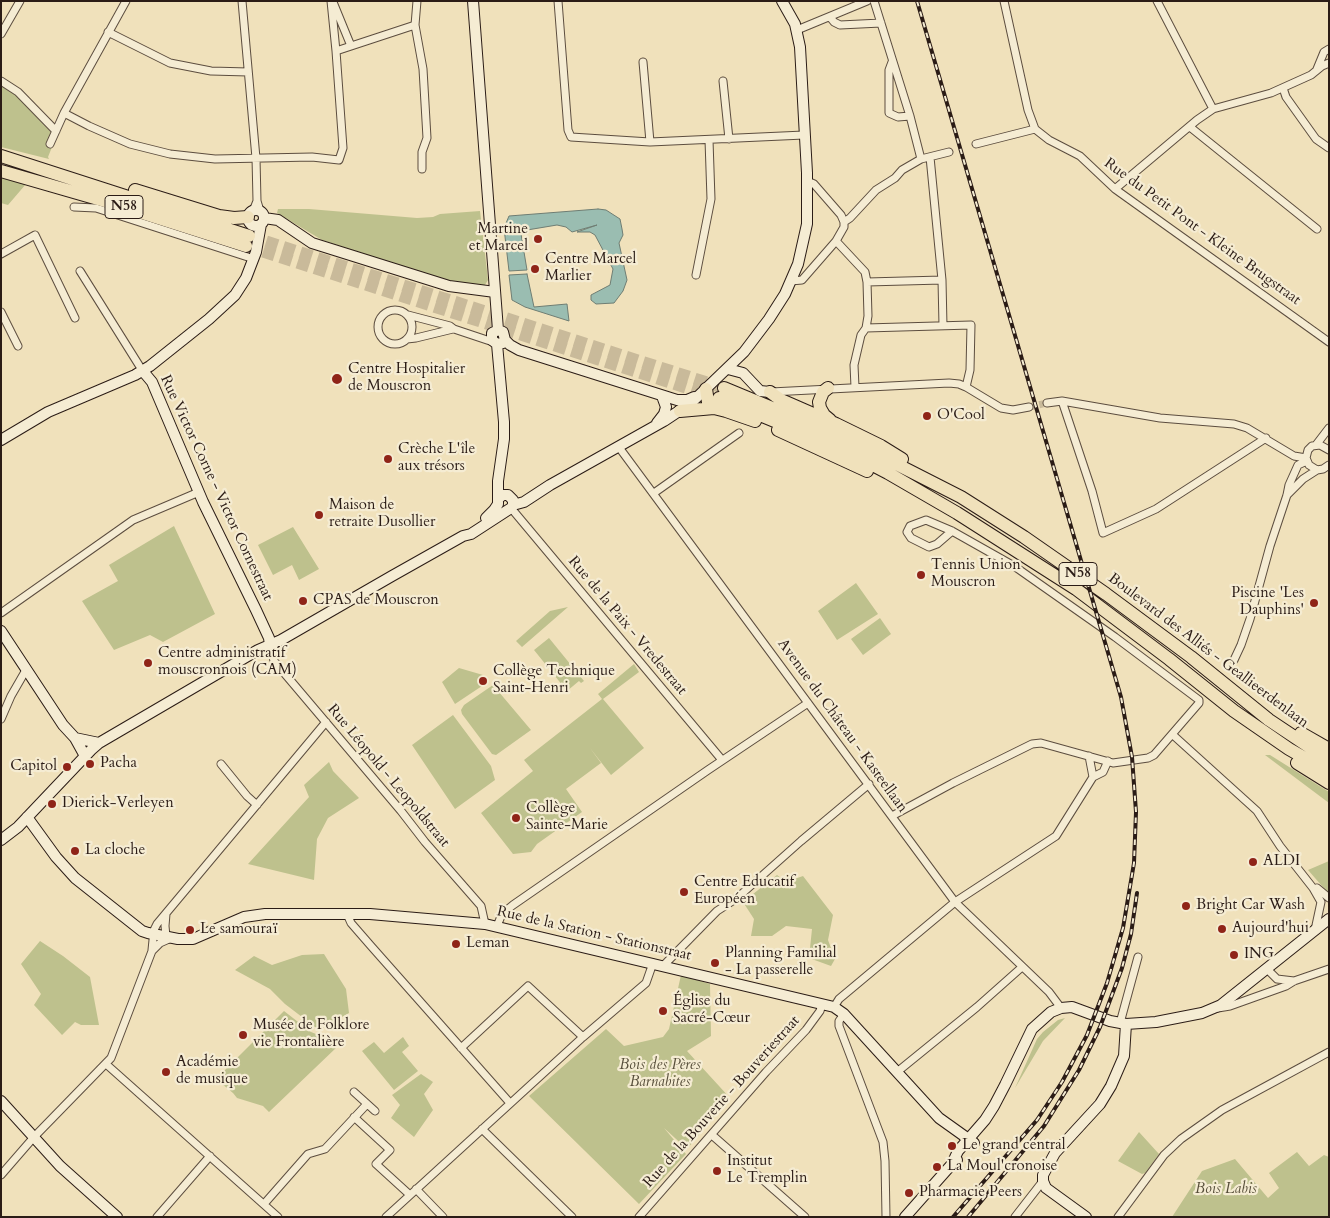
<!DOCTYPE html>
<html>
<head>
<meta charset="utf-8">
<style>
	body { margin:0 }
	#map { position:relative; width:1330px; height:1218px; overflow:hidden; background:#f0e1bb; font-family:Cardo,serif }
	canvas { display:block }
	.frame { position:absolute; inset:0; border:2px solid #2b1c16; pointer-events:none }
</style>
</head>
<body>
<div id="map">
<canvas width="1330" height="1218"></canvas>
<div class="frame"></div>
</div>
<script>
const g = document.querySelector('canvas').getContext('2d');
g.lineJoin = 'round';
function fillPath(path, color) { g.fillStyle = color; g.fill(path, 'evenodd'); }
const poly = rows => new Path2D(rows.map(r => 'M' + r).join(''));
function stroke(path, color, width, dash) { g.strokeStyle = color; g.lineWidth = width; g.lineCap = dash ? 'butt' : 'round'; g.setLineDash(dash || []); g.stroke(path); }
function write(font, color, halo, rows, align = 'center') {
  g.font = font + ' Cardo,serif'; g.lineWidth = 4.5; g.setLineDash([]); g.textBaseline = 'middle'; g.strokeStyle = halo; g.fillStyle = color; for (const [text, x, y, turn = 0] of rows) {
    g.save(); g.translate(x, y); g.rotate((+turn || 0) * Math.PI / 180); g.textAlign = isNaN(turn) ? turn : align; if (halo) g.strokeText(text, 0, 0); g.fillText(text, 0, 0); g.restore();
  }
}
fillPath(poly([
	[1,86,16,95,52,133,47,145,52,147,48,157,49,159,1,147],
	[1,176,26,184,8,205,1,203],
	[278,209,309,209,417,218,433,217,440,214,480,211,488,280,485,285,479,286,451,282,322,240,277,213],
	[174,526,215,614,163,642,150,635,114,650,82,601,118,581,109,565],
	[293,527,319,569,299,580,292,565,273,575,258,545],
	[856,583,878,614,837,640,818,611],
	[568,607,522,647,516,641,550,611],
	[880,618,891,634,863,655,851,639],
	[549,638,584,681,581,683,579,681,567,691,534,650],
	[634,664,639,672,603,699,644,748,611,775,590,748,601,763,566,789,582,812,537,844,531,852,513,854,481,813,533,771,524,760,602,699,598,694],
	[459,668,483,675,488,682,455,704,442,682],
	[493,685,531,730,496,755,492,754,462,714,461,710,464,705],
	[453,715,491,766,495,780,455,809,412,745],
	[1265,755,1270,755,1329,792,1329,803],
	[329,762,333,771,359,798,328,818,317,839,314,880,248,864,309,797,304,785],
	[1329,861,1329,894,1308,870],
	[777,875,786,882,803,876,833,915,828,940,835,959,831,966,809,958,812,929,786,926,772,936,751,936,754,919,743,902],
	[40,941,63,956,90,977,99,1025,81,1025,75,1022,62,1035,34,1005,41,994,21,964],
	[324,954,346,989,349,1013,319,1030,285,1004,270,989,235,970,254,956,272,965,302,955],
	[681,975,710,984,711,1036,687,1051,730,1098,687,1149,664,1128,686,1154,639,1204,529,1096,606,1029,624,1046,663,1037,669,1029],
	[284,1011,311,1032,326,1038,337,1047,269,1112,263,1106,237,1098,233,1093,216,1079],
	[1065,1018,1043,1041,1015,1088,1037,1039,1043,1032,1058,1020],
	[403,1037,409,1046,402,1052,418,1071,394,1090,362,1051,374,1042,384,1053],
	[421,1074,433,1082,424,1094,433,1110,414,1137,391,1118,400,1105,392,1095],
	[1139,1132,1159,1154,1145,1173,1142,1174,1118,1161],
	[1297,1152,1309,1166,1324,1155,1329,1157,1329,1217,1172,1217,1202,1171,1235,1159,1268,1198,1279,1188,1269,1173]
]), '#bec18d');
const water = poly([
	[598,209,606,210,620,219,622,229,623,235,619,243,627,280,623,291,614,303,596,304,591,300,591,295,610,285,613,269,595,235,590,232,577,232,597,225,572,232,566,227,557,225,527,230,524,234,521,234,527,270,509,271,504,228,509,216,598,209],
	[527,274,534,307,567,304,569,321,525,307,512,300,509,275,527,274]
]);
fillPath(water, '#9abdb1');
stroke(water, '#6e7d73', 1);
stroke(poly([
	[1029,407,1047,403]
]), '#c9ba9a', 7, [7, 3.5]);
stroke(poly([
	[249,236,724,388],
	[246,246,712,396]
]), '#c9ba9a', 12, [12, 6]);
const street = poly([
	[242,1,256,158,257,201,260,211],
	[331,1,336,51,415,25],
	[417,1,415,25,423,69,427,138,422,152,422,169],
	[558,1,568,130,571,137,650,142,804,135],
	[874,1,910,116,921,159],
	[1004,1,1028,110,1035,129],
	[1157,1,1213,109],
	[333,2,351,46],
	[830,17,834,22,840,25,881,23],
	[797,30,867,1],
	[108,32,170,63,211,71,248,72],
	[1,34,20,1],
	[643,62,650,142],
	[892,62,889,70,889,113,898,117,910,116],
	[1317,69,1324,52,1329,49],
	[1,81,18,92,56,131],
	[723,81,729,139],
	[1283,88,1286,97,1316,139,1329,148],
	[64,113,89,126,130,144,170,154,215,159,312,157,339,160,343,148,336,51],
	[1190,127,1317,229],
	[1035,129,1049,140,1080,156,1115,189,1329,342],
	[50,144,64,113,126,1],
	[976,144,1035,129],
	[930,157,942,280,943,326],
	[1115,189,1197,120,1213,109,1271,93,1311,75,1322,66,1329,63],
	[74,207,96,208,254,259],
	[253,211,257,201],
	[844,222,850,218,876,190,895,178,902,170,921,159,949,152],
	[836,241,865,272,867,282,868,316,866,328,861,335,854,365,855,387],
	[1,254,35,235,75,318],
	[80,271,142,370],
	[696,275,711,199,709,140],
	[791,281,802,280,836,241,844,227,844,222,841,215,814,184,807,181],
	[867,282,942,280],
	'378 327a17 17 0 1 1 34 0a17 17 0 1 1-34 0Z',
	[1,312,18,346],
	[408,315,450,326,454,329,493,342],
	[866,328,971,325,970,370,966,387],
	[407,339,416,338,453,329],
	[771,392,949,383,959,384,966,387,1001,408,1013,410,1029,407],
	[1062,401,1092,491,1103,533,1156,509,1266,438],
	[1047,403,1062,401,1160,418,1234,424,1247,428,1294,456,1306,458],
	[1316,445,1329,428],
	[618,446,955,902,1049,992,1061,1008],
	[1329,450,1320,445,1312,446,1308,450,1306,458,1309,465,1317,470,1323,469,1329,465],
	[654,493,739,433],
	[1287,495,1303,479,1317,470],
	[511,508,722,760],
	[1,613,133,520,199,492],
	[270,645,274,661,401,811,425,842,481,906,485,924],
	[1234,660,1241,645,1250,619,1270,546,1287,495,1289,485,1298,465,1307,461],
	[1,719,11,696,26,670],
	[1173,735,1257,811,1280,846,1313,888,1321,902,1315,930],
	[1089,756,1093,777],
	[221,764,247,796,257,805],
	[892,816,953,783,1032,744,1041,743,1113,763,1148,758,1154,755,1199,703,1199,700,1115,637,1014,566,952,531,926,520,910,526,907,532,911,538,929,547,937,544,952,531],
	[1317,888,1329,898],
	[166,914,165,926,166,936],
	[347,914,351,923,371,946,510,1103],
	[497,926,502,914,513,905,708,770,808,703],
	[152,950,154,930,157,924,326,722],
	[663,966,717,911,737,898,801,841,869,784],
	[1266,968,1277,979,1294,981],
	[834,1007,839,999,955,902,1056,836,1093,777,1103,772,1108,761],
	[1218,1008,1230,1006,1286,986,1294,981,1329,969],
	[844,1014,839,1021,839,1026,883,1142,885,1161,886,1217],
	[1120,1023,1138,957],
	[461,1048,528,986,583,1037],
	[106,1064,278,1217],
	[897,1072,977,1007,1022,967],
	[354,1092,375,1111],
	[354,1117,390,1150,376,1164,410,1195],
	[482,1129,572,1217],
	[712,1135,805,1217],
	[1,1175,34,1137,111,1058,152,951,160,943,169,939],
	[416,1189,443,1217],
	[264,1204,308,1154,325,1149,367,1104],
	[157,1217,210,1156],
	[386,1217,583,1037,646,983,653,963],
	[639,1217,766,1072,806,1030,820,1011,822,1004],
	[1015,1217,1043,1181],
	[1118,1217,1164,1155,1181,1139,1222,1110,1329,1052]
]);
const secondary = poly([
	[473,1,498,330],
	'248 218a8 8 0 1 1 16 0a8 8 0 1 1-16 0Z',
	[264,218,278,220,312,243,449,286,495,292],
	[498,330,503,332,505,340,510,345,519,350,677,400,687,400,694,397],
	[498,330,492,333,492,340,497,344,503,343],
	[728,369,743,373,760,391,770,392],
	[142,370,152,382,203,502,256,610,269,638,270,645],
	[657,423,664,414,666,407,662,396],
	[1,440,48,412,135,375,150,366,209,319,235,295,246,278,256,252,261,224],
	[499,498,503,495,508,495,513,500,513,505],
	[486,518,494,510,498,504,498,481,504,439,504,422,497,344],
	[1,631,63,725,75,738,85,756],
	[75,738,99,743],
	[27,817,56,857,75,878,142,931,148,933,178,939,193,939,244,917,265,914,370,914,485,924,834,1007,844,1014,939,1118,974,1143],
	[1,840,18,827,91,750,99,743,258,650,281,640,392,576,463,536,471,534,511,508,513,505,524,502,550,485,664,421,691,403,744,352,769,319,785,294,798,264,807,224,807,173,800,47,795,24,782,1],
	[1,1101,60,1166,117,1217],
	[952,1164,958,1151,985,1120,994,1106,1005,1085,1032,1029,1051,1012,1061,1008,1072,1007,1110,1021,1126,1024,1156,1022,1202,1013,1221,1005,1329,919],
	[905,1217,952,1164,957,1160],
	[1086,1217,1046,1188,1043,1181,1043,1175,1055,1153,1100,1104,1111,1086,1124,1056,1126,1024]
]);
const highway = poly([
	[1,156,249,236],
	[1,171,105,201,246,246],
	[135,190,219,216,234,218,248,217],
	[724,388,847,439,961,497,1024,537,1106,594,1191,657,1269,720,1329,760],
	[828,388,823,392,819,402,820,408,824,415,830,420],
	[706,389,708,402,714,408],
	[770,392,781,400,836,424,881,446,902,459],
	[719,398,842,449,888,473,957,513,1076,589,1169,659,1234,711,1289,749,1329,772],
	[680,411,714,408,726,411,755,421],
	[778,430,867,471],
	[1301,733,1329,749],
	[1297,763,1329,783]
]);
stroke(street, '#5c4d3f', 9);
stroke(secondary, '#2b1c16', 12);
stroke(highway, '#2b1c16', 14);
stroke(street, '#f5ecd3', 7);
stroke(secondary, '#f5ecd3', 10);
stroke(highway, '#f0e1bb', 12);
const rail = poly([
	[917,1,1121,697,1132,757,1136,812,1134,863,1123,928,1107,983,1087,1035,1062,1082,1037,1120,953,1217],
	[968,1217,1044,1126,1079,1070,1100,1027,1122,968,1131,934,1137,893]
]);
stroke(rail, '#2b1c16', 4);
stroke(rail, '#f5ecd3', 2, [5.5]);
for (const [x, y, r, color] of [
	[538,239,5,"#8f2418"],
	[535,269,5,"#8f2418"],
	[337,379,6,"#8f2418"],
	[927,416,5,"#8f2418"],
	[388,459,5,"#8f2418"],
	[319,515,5,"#8f2418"],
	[921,575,5,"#8f2418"],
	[303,601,5,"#8f2418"],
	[1314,603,5,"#8f2418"],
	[148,663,5,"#8f2418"],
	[483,681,5,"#8f2418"],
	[90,764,5,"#8f2418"],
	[67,767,5,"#8f2418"],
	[52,804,5,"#8f2418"],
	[516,818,5,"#8f2418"],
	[75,851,5,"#8f2418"],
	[1253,862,5,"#8f2418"],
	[684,892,5,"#8f2418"],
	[1186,906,5,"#8f2418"],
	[1222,929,5,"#8f2418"],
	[190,930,5,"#8f2418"],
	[456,944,5,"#8f2418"],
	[1234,955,5,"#8f2418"],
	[715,963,5,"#8f2418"],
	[663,1011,5,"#8f2418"],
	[243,1035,5,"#8f2418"],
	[166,1072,5,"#8f2418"],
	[952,1146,5,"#8f2418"],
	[937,1167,5,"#8f2418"],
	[717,1171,5,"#8f2418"],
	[909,1193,5,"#8f2418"]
]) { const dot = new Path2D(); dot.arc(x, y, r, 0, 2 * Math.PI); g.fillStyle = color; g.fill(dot); stroke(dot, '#f5ecd3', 2); }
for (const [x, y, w] of [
	[124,207,38],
	[1078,574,38]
]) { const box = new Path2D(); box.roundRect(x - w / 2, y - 11.5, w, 23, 4); g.fillStyle = '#f5ecd3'; g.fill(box); stroke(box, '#2b1c16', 1); }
write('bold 14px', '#2b1c16', null, [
	["N58",124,207],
	["N58",1078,574]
]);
write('15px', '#2b1c16', '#f5ecd3', [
	["Martine",528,230,"right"],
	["et Marcel",528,247,"right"],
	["Centre Marcel",545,260],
	["Marlier",545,277],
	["Centre Hospitalier",348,370],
	["de Mouscron",348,387],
	["O'Cool",937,416],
	["Crèche L'île",398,450],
	["aux trésors",398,467],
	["Maison de",329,506],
	["retraite Dusollier",329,523],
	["Tennis Union",931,566],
	["Mouscron",931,583],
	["Piscine 'Les",1304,594,"right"],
	["Dauphins'",1304,611,"right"],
	["CPAS de Mouscron",313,601],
	["Centre administratif",158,654],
	["mouscronnois (CAM)",158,671],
	["Collège Technique",493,672],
	["Saint-Henri",493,689],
	["Pacha",100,764],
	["Capitol",57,767,"right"],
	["Dierick-Verleyen",62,804],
	["Collège",526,809],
	["Sainte-Marie",526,826],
	["La cloche",85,851],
	["ALDI",1263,862],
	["Centre Educatif",694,883],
	["Européen",694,900],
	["Bright Car Wash",1196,906],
	["Aujourd'hui",1232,929],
	["Le samouraï",200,930],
	["Leman",466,944],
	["Planning Familial",725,954],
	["- La passerelle",725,971],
	["ING",1244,955],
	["Église du",673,1002],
	["Sacré-Cœur",673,1019],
	["Musée de Folklore",253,1026],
	["vie Frontalière",253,1043],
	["Académie",176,1063],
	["de musique",176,1080],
	["Le grand central",962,1146],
	["Institut",727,1162],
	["Le Tremplin",727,1179],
	["La Moul'cronoise",947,1167],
	["Pharmacie Peers",919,1193]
], 'left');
write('15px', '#2b1c16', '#f5ecd3', [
	["Rue du Petit Pont - Kleine Brugstraat",1202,232,36],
	["Rue Victor Corne - Victor Cornestraat",216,488,65],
	["Rue de la Paix - Vredestraat",627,626,50],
	["Boulevard des Alliés - Geallieerdenlaan",1208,651,37],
	["Avenue du Château - Kasteellaan",842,726,54],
	["Rue Léopold - Leopoldstraat",388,776,50],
	["Rue de la Station - Stationstraat",594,934,13],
	["Rue de la Bouverie - Bouveriestraat",722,1102,-48]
]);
write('italic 15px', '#574e3a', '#f5ecd3', [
	["Bois des Pères",660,1066],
	["Barnabites",660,1083],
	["Bois Labis",1226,1190]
]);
</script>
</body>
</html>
